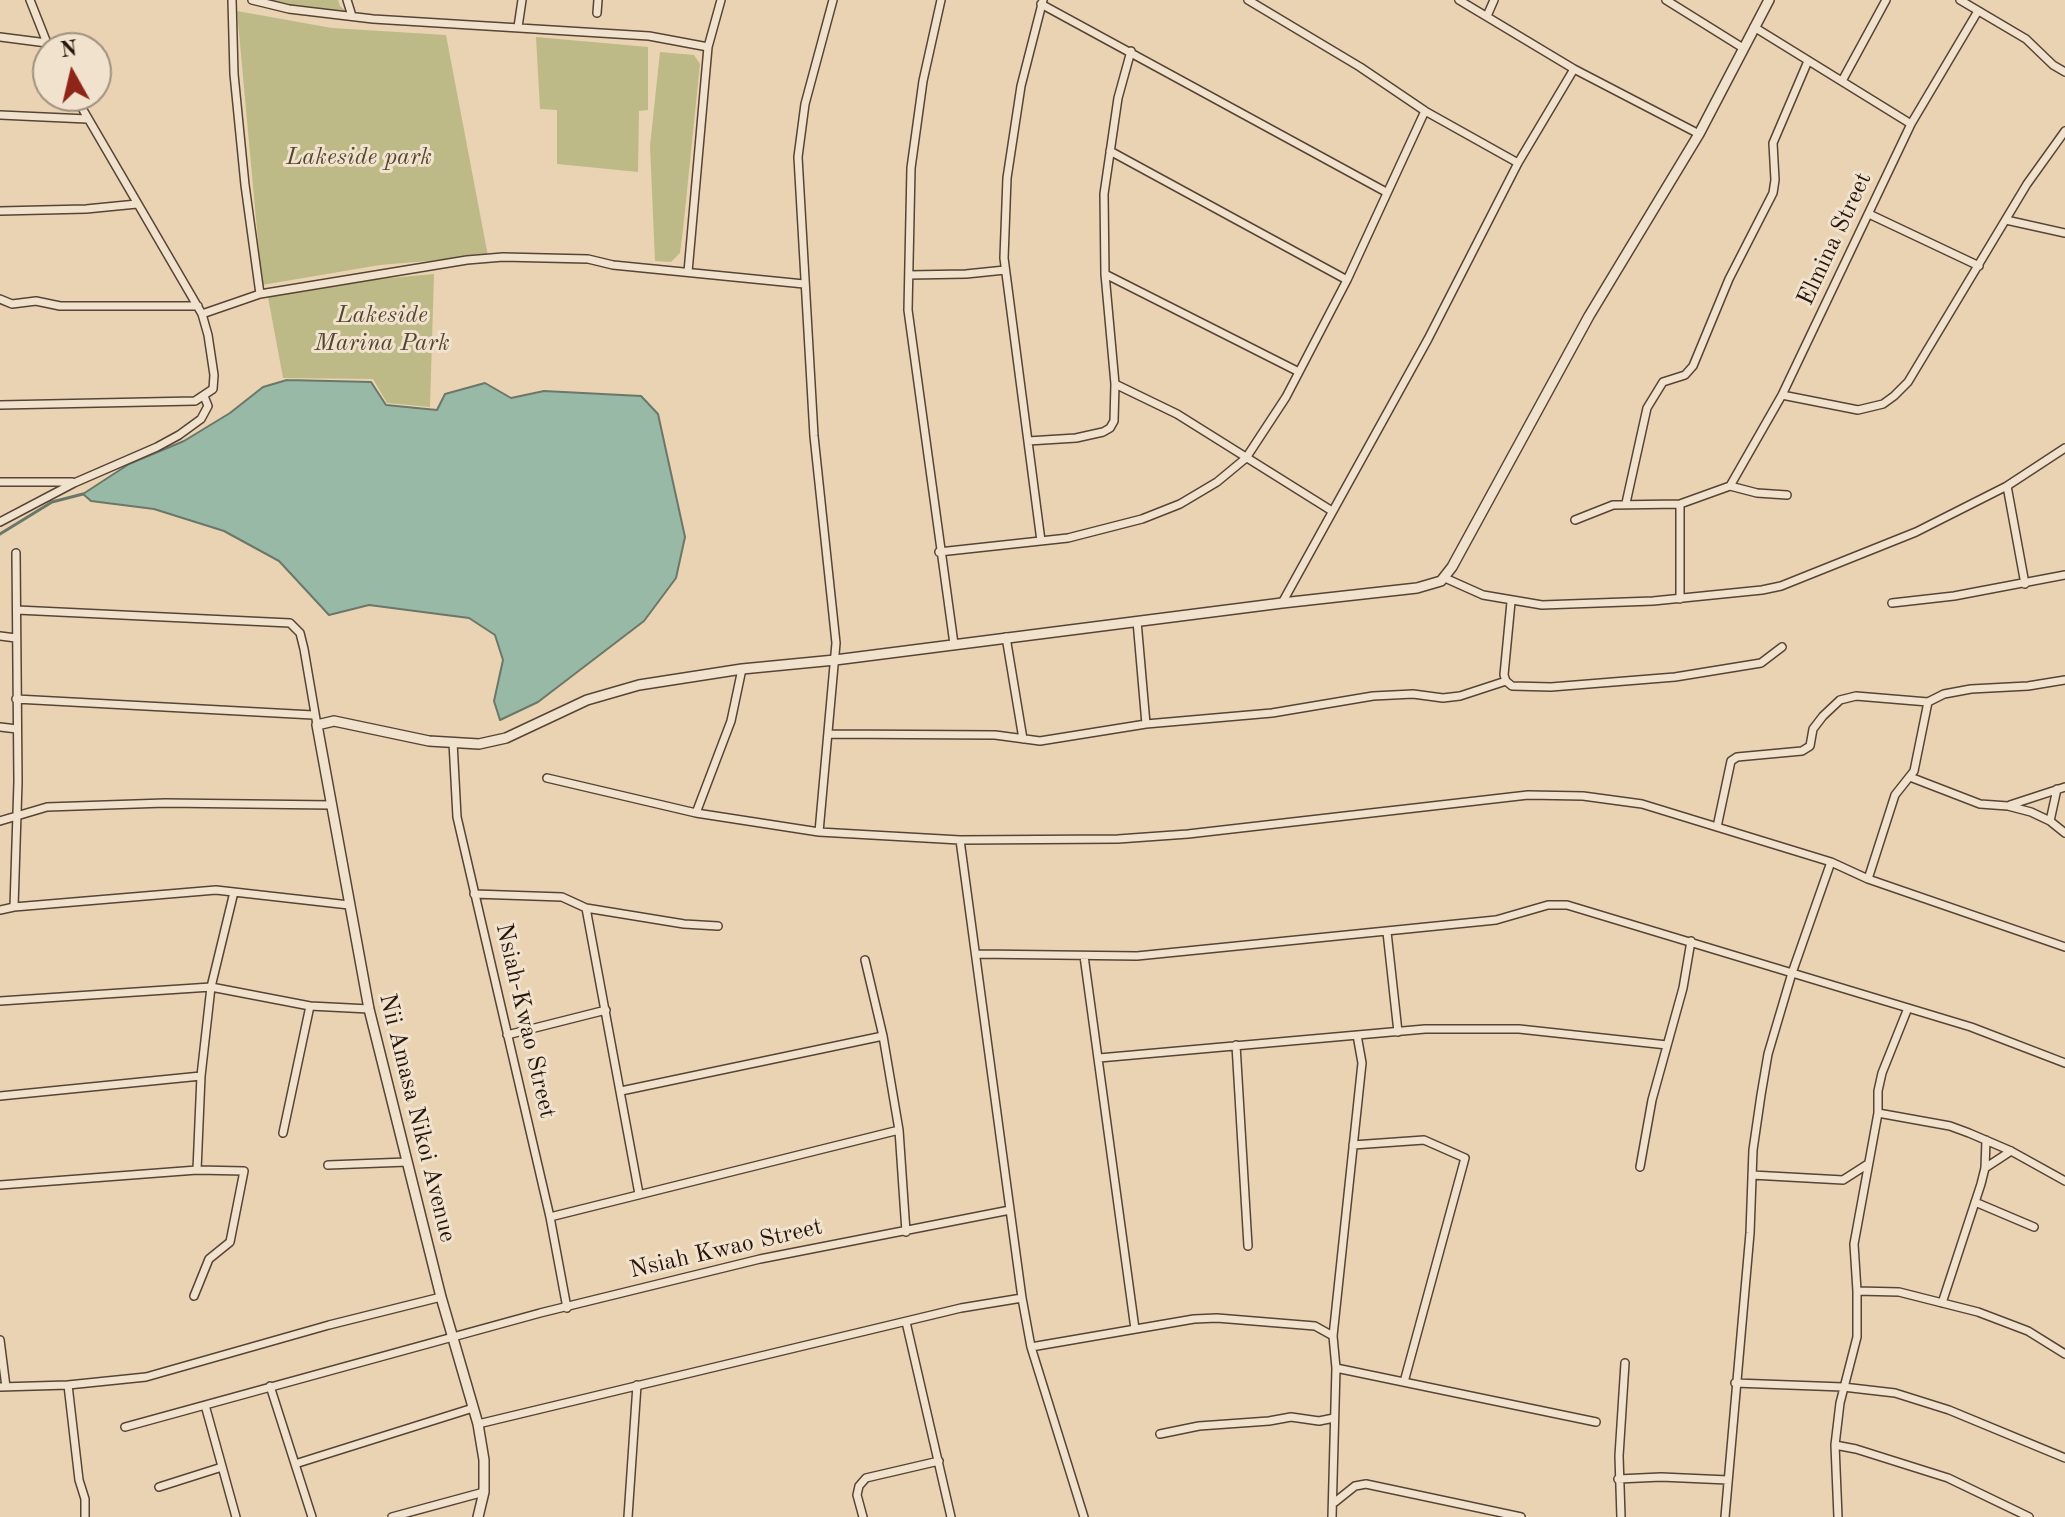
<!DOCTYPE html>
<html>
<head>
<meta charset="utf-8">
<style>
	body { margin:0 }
	#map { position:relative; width:2065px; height:1517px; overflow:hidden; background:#ead3b2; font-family:"Old Standard TT",serif }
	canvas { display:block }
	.north { position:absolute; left:32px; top:32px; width:80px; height:80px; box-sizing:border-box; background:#f1e2cd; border:2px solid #a09080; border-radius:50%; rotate:352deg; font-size:22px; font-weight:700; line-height:32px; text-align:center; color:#26150d }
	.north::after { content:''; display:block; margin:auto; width:28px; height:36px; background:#8f2418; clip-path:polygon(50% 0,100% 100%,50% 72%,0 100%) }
</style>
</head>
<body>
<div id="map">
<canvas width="2065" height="1517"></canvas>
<div class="north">N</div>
</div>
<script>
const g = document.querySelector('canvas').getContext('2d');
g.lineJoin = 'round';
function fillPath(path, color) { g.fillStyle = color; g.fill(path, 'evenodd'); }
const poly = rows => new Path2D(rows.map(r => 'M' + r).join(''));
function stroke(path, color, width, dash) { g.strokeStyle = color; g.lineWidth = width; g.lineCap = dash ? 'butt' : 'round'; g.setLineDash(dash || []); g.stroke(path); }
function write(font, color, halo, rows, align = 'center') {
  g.font = font + ' "Old Standard TT",serif'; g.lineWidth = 6; g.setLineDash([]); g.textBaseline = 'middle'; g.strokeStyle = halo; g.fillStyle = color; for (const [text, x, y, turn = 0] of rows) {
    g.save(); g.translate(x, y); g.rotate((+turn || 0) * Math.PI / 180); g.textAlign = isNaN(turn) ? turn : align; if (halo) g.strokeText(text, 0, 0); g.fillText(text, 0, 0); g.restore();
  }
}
fillPath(poly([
	[267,0,338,0,340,6,352,16,289,9],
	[237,11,332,28,446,35,488,256,380,265,262,285],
	[536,37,648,47,648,110,639,111,638,172,557,164,557,110,540,109],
	[660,52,694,55,700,64,683,230,680,253,671,262,655,261,650,146],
	[434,274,430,407,387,403,373,379,283,378,268,297,357,281]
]), '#beba87');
const water = poly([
	[287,380,371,382,386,405,437,410,445,394,485,383,511,398,544,391,641,396,658,414,685,537,676,578,644,621,538,702,500,720,494,701,503,660,495,635,469,618,369,605,329,615,279,561,224,531,154,509,91,501,83,494,129,464,184,441,230,413,263,387,287,380]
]);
fillPath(water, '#99b9a7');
stroke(water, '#6b7769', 2);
stroke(poly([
	[0,534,52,502,83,494]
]), '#6b7769', 3);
const minor = poly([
	[30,0,49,48],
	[232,0,234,74,245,185,260,294],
	[252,0,289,9,373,19,649,36,708,47],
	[347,0,352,16],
	[941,0,923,81,911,168,908,310,954,644],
	[1248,0,1360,67,1425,111,1518,163],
	[1459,0,1574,69,1699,134],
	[1666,0,1743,48],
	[1960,0,2026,39,2053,65,2065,72],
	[1041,4,1386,192],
	[597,13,598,0],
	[1487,16,1494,0],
	[518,27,522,0],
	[1754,27,1911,124],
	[0,37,47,43],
	[1842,81,1886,0],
	[0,115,87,119],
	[1110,151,1347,280],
	[0,211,86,209,137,204],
	[1869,214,1979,266],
	[2006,220,2065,233],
	[688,272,708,47,721,0],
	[1105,274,1299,372],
	[909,275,966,274,1005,270],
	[0,299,12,304,36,301,60,306,198,306],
	[202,314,260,294,467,260,503,257,588,259,613,265,804,284],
	[1115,384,1177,414,1332,511],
	[1782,395,1858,410,1883,404,1894,396,1908,382,2027,184,2065,131],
	[0,405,195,401,213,389,214,375,208,335,202,314,75,96],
	[1028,441,1076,438,1103,432,1110,428,1114,421,1115,384,1105,274,1104,194,1118,98,1131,51],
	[0,482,72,482],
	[1730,486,1782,395,1911,124,1978,11],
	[2007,486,2025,584],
	[1626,503,1647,408,1663,382,1685,375,1693,366,1729,279,1773,193,1775,180,1773,143,1808,61],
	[1575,520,1613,505,1680,504,1730,486,1757,493,1787,495],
	[0,522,74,483,157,447,179,435,201,419,208,406,204,396],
	[1041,541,1004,258,1007,178,1021,86,1043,0],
	[939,552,1068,538,1142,519,1180,504,1217,482,1246,458,1286,397,1347,280,1425,111],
	[1445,578,1483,595,1542,605,1653,601,1762,590,1781,586,1916,532,2007,486,2065,448],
	[1680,599,1680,504],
	[1282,603,1428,339,1518,163,1574,69],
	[1892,603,1954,596,2065,575],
	[17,610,290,623,300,633,304,649,317,725],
	[1137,621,1146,724],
	[0,636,16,638],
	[1006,637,1023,739],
	[1506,681,1504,675,1511,602],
	[16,699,313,715],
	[0,727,17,729],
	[828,734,995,735,1040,741,1146,724,1272,713,1373,696,1413,694,1443,698,1460,696,1506,681,1512,686,1551,687,1675,677,1761,663,1782,647],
	[453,742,457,817,550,1217,567,1308],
	[1910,777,1980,804,2008,806,2031,812,2050,821,2065,833],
	[547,778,696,813,819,832,960,840,1118,839,1188,834,1528,795,1583,796,1642,804,1831,862,1868,879,2065,947],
	[2010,805,2065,787],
	[696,813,731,721,742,669],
	[0,821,47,807,165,803,332,805],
	[2050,821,2057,789],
	[1717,827,1731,761,1737,757,1802,751,1810,746,1813,729,1823,716,1840,700,1856,696,1928,702,1944,694,1971,689,2028,686,2065,680],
	[819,832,836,643,814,436,798,157,805,104,833,0],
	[960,840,1022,1298,1031,1347,1084,1517],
	[1868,879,1895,795,1914,771,1928,702],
	[474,894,562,897,586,908,684,924,718,926],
	[14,907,18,782,16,553],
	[586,908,639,1194],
	[0,910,14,907,216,890,349,905],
	[1387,932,1398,1032],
	[977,954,1137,956,1496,920,1548,905,1567,905,1971,1027,2065,1063],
	[1084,956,1135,1329],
	[865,960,883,1036,899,1130,906,1232],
	[0,1001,211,987,310,1006,369,1009],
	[507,1035,606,1010],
	[1236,1045,1248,1246],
	[1099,1058,1425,1029,1519,1029,1667,1045],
	[621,1091,883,1036],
	[0,1096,201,1076],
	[1878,1113,1950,1126,1969,1133,2011,1151,2065,1181],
	[283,1133,310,1006],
	[1353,1145,1424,1140,1465,1158,1404,1382],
	[328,1165,407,1162],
	[1640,1167,1652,1100,1683,988,1691,941],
	[1985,1168,2011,1151],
	[197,1170,201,1076,211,987,234,892],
	[1752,1175,1843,1180,1868,1164],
	[0,1185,197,1170,244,1171,230,1242,209,1259,194,1296],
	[1975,1202,2034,1227],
	[550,1217,899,1130],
	[1857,1291,1899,1292,1978,1312,2028,1331,2065,1354],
	[1942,1303,1981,1184,1985,1168,1986,1140],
	[906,1322,951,1517],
	[0,1340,6,1387],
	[1031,1347,1194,1319,1217,1318,1315,1326,1333,1336],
	[1336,1368,1596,1422],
	[1735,1383,1843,1387,1895,1393,1949,1410,2065,1458],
	[68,1385,79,1480,85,1499,85,1517],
	[270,1386,312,1517],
	[0,1387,68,1385,146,1377,329,1325,441,1297],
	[205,1405,236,1517],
	[478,1424,961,1308,1022,1298],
	[125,1427,540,1313,760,1259,1010,1210],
	[1160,1434,1199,1426,1269,1421,1291,1417,1319,1421,1334,1418],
	[1835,1445,1856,1449,1948,1478,2029,1517],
	[295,1464,473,1408],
	[1618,1479,1661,1477,1728,1480],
	[159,1487,222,1467],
	[1335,1502,1355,1486,1366,1484,1521,1517],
	[392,1517,484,1492],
	[628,1517,637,1385],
	[863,1517,857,1495,859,1486,866,1478,939,1461],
	[1332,1517,1336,1368,1333,1336,1362,1063,1357,1035],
	[1621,1517,1619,1456,1625,1363],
	[1725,1517,1750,1233,1753,1150,1761,1095,1768,1054,1792,973,1831,862],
	[1838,1517,1835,1445,1840,1403,1857,1337,1857,1291,1854,1244,1878,1113,1878,1091,1882,1073,1908,1008]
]);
const tertiary = poly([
	[478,1517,484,1492,484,1460,478,1424,441,1297,369,1009,317,725,334,721,429,741,479,744,506,738,587,700,639,685,742,669,835,660,1282,603,1417,588,1441,581,1452,567,1589,316,1699,134,1769,0]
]);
stroke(minor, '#574436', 10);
stroke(tertiary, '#574436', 12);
stroke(minor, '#f1e2cd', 7);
stroke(tertiary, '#f1e2cd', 9);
write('italic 24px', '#544732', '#f1e2cd', [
	["Lakeside park",359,158],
	["Lakeside",382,316],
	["Marina Park",382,344]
]);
write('24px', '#26150d', '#f1e2cd', [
	["Elmina Street",1835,239,-65],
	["Nsiah-Kwao Street",525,1021,77],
	["Nii Amasa Nikoi Avenue",417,1118,76],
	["Nsiah Kwao Street",726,1249,-13]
]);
</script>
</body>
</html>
